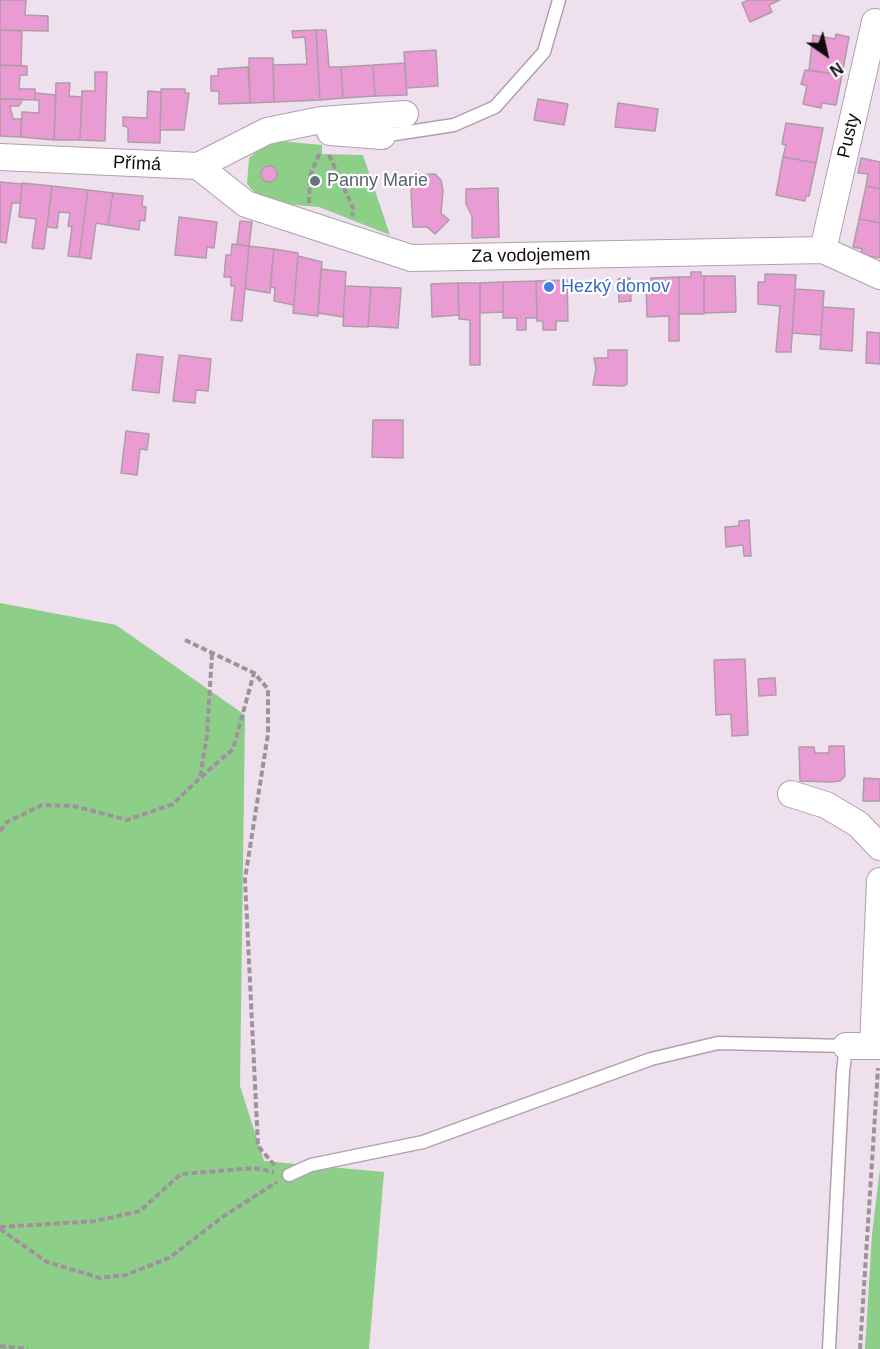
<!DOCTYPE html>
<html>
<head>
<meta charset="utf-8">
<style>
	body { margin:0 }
	#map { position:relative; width:880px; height:1349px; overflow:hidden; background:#efe0ee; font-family:Helvetica,sans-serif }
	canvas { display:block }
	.north { position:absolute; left:796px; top:24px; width:60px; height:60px; -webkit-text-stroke:4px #fff; paint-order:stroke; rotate:146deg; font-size:16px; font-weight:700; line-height:24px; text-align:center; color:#100b0f }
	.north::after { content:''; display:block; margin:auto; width:21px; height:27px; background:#100b0f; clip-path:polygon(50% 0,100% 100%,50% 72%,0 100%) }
</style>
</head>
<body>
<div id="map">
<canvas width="880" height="1349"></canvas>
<div class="north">N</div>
</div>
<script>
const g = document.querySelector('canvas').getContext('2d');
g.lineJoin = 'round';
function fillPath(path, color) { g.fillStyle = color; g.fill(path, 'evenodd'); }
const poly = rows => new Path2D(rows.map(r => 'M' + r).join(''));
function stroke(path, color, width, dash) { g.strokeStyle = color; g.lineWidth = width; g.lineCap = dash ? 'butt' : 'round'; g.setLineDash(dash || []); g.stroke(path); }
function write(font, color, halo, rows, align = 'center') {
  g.font = font + ' Helvetica,sans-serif'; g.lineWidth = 4.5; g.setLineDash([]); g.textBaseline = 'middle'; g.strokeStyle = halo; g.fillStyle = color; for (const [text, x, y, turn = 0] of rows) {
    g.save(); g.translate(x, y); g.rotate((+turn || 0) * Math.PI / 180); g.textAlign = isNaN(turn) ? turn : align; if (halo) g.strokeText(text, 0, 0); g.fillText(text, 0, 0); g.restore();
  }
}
fillPath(poly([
	[270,140,322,145,322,154,363,155,390,235,319,207,284,204,255,193,247,184,249,158],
	[0,603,116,625,245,715,240,1086,264,1161,384,1172,369,1349,0,1349],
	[880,1169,880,1349,865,1349,872,1234]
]), '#8dce88');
const building = poly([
	[0,0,26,0,25,15,48,16,48,31,0,30,0,0],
	[748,0,780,0,769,5,772,12,750,22,742,3,748,0],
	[0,30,22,31,21,66,0,65,0,30],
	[316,30,326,30,329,67,341,67,343,98,320,100,316,30],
	[316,30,320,100,274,102,273,65,307,64,305,37,293,38,292,31,316,30],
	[836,34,849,37,842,75,809,70,813,35,835,39,836,34],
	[436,50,438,86,406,88,404,52,436,50],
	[249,58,273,58,274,102,250,103,249,58],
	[405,63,407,95,375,96,373,65,405,63],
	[0,65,27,66,27,75,20,75,19,89,35,89,35,100,0,99,0,65],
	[373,65,375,96,343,98,341,67,373,65],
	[248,67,250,103,219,104,219,91,211,91,211,76,218,76,218,69,248,67],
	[805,70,842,75,836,105,822,103,821,108,803,104,807,86,801,84,805,70],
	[95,72,107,72,105,141,80,140,82,91,95,91,95,72],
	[56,83,70,83,69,96,82,97,80,140,54,140,56,83],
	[161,89,185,89,185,93,189,93,184,130,160,130,161,89],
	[148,91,161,92,160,143,128,142,128,127,123,126,123,117,147,118,148,91],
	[35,93,56,95,54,140,21,137,22,112,39,113,39,100,35,100,35,93],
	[0,99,23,99,19,106,10,106,13,119,21,119,21,137,0,136,0,99],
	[538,99,568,104,564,125,534,120,538,99],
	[618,103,658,109,655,131,615,127,618,103],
	[786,123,823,128,816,163,783,157,786,145,782,144,786,123],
	[783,157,816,163,809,196,806,196,805,201,776,195,783,157],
	[861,158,880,162,880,189,866,186,868,174,858,173,861,158],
	'261 174a8 8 0 1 1 16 0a8 8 0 1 1-16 0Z',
	[435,174,441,180,443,191,441,213,449,220,435,234,427,227,413,227,411,191,413,179,418,175,435,174],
	[0,182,22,184,20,203,12,203,6,243,0,242,0,182],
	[22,183,52,186,44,249,32,248,36,219,19,217,22,183],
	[52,186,88,190,79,257,68,256,72,227,68,226,70,213,59,212,57,228,47,227,52,186],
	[866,186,880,189,880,223,859,219,866,186],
	[498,188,499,237,472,238,472,216,466,204,466,189,498,188],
	[88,190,113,193,108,225,96,223,91,259,79,257,88,190],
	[113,193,143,196,142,206,146,207,145,221,140,220,139,230,108,225,113,193],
	[179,217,217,222,214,248,207,247,206,258,175,255,179,217],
	[859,219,880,223,880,258,861,255,862,249,853,247,859,219],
	[240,221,252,222,249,246,237,244,240,221],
	[232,244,249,246,242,321,231,320,235,286,231,286,231,277,224,277,226,255,231,255,232,244],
	[249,246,274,249,270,293,245,289,249,246],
	[274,249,298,253,294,305,274,301,275,288,270,287,274,249],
	[298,256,322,262,318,316,293,313,298,256],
	[321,269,346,272,343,317,318,313,321,269],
	[691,272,701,272,701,276,704,276,704,314,679,314,679,277,691,277,691,272],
	[765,274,796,275,791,352,776,352,780,306,758,304,758,282,765,282,765,274],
	[704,276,735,276,736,312,704,313,704,276],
	[679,277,679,341,669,341,669,316,647,317,646,285,651,285,651,278,679,277],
	[630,278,631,301,619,302,618,279,630,278],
	[567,280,568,321,556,321,556,330,543,330,543,321,537,321,536,281,567,280],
	[536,281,537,318,526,318,526,330,517,330,517,318,503,318,503,282,536,281],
	[503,282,503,312,480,313,480,283,503,282],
	[458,283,480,283,480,365,470,365,470,320,459,319,458,283],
	[458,283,459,315,432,317,431,284,458,283],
	[345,286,371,287,368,327,343,326,345,286],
	[371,287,401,288,398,328,368,326,371,287],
	[795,289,824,291,821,335,792,333,795,289],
	[823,307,854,309,852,351,820,349,823,307],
	[867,332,880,333,880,364,866,363,867,332],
	[608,350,627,350,627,384,624,386,593,385,596,369,594,358,608,358,608,350],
	[137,354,163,357,159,393,132,390,137,354],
	[179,355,211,359,208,391,196,390,195,403,173,401,179,355],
	[373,420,403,420,403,458,372,457,373,420],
	[126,431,149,434,147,450,140,449,137,475,121,473,126,431],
	[749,520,751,556,744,556,743,545,726,547,725,527,739,526,739,521,749,520],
	[745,659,748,735,732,736,731,714,716,715,714,660,745,659],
	[775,678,776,695,759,696,758,679,775,678],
	[829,746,844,746,845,776,840,781,831,782,800,781,799,747,814,747,815,753,829,753,829,746],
	[864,778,880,779,880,801,863,801,864,778]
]);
fillPath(building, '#eb9bd3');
stroke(building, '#ae9ca8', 1.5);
const lane = poly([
	[382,136,454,125,495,107,544,52,559,0],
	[289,1175,311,1165,423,1142,651,1059,718,1043,846,1046,843,1072,829,1349]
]);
const street = poly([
	[330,132,382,136],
	[0,157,198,166,267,131,321,120,405,114],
	[198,166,246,204,411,258,823,250,880,276],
	[823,250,875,22],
	[791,794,826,805,858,824,880,847],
	[846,1046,880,1046],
	[873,1046,880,881]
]);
stroke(lane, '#afa0ae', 15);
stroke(street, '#afa0ae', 28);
stroke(poly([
	[329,155,354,210,352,216],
	[309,203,310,176,320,152],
	[185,640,254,673,268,689,268,734,245,879,258,1146,276,1167],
	[212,654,207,735,200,778,233,749,254,673],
	[0,831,7,822,42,805,74,806,127,820,173,804,200,778],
	[0,1227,96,1221,140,1211,181,1174,254,1168,274,1172],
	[0,1229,47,1262,100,1278,126,1275,169,1258,224,1216,277,1182],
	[0,1346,28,1349],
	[860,1349,878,1068]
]), '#9e939d', 4, [6, 3]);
stroke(lane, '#fff', 12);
stroke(street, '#fff', 26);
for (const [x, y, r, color] of [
	[315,181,6,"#6b7280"],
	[549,287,6,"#3f7fe0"]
]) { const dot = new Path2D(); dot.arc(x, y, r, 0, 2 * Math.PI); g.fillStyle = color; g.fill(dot); stroke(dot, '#fff', 2); }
write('18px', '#100b0f', '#fff', [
	["Pusty",849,136,-77],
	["Přímá",137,164,3],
	["Za vodojemem",531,256,-1]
]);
write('18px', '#5b616d', '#fff', [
	["Panny Marie",327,181]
], 'left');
write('18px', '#366cbe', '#fff', [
	["Hezký domov",561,287]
], 'left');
</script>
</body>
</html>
